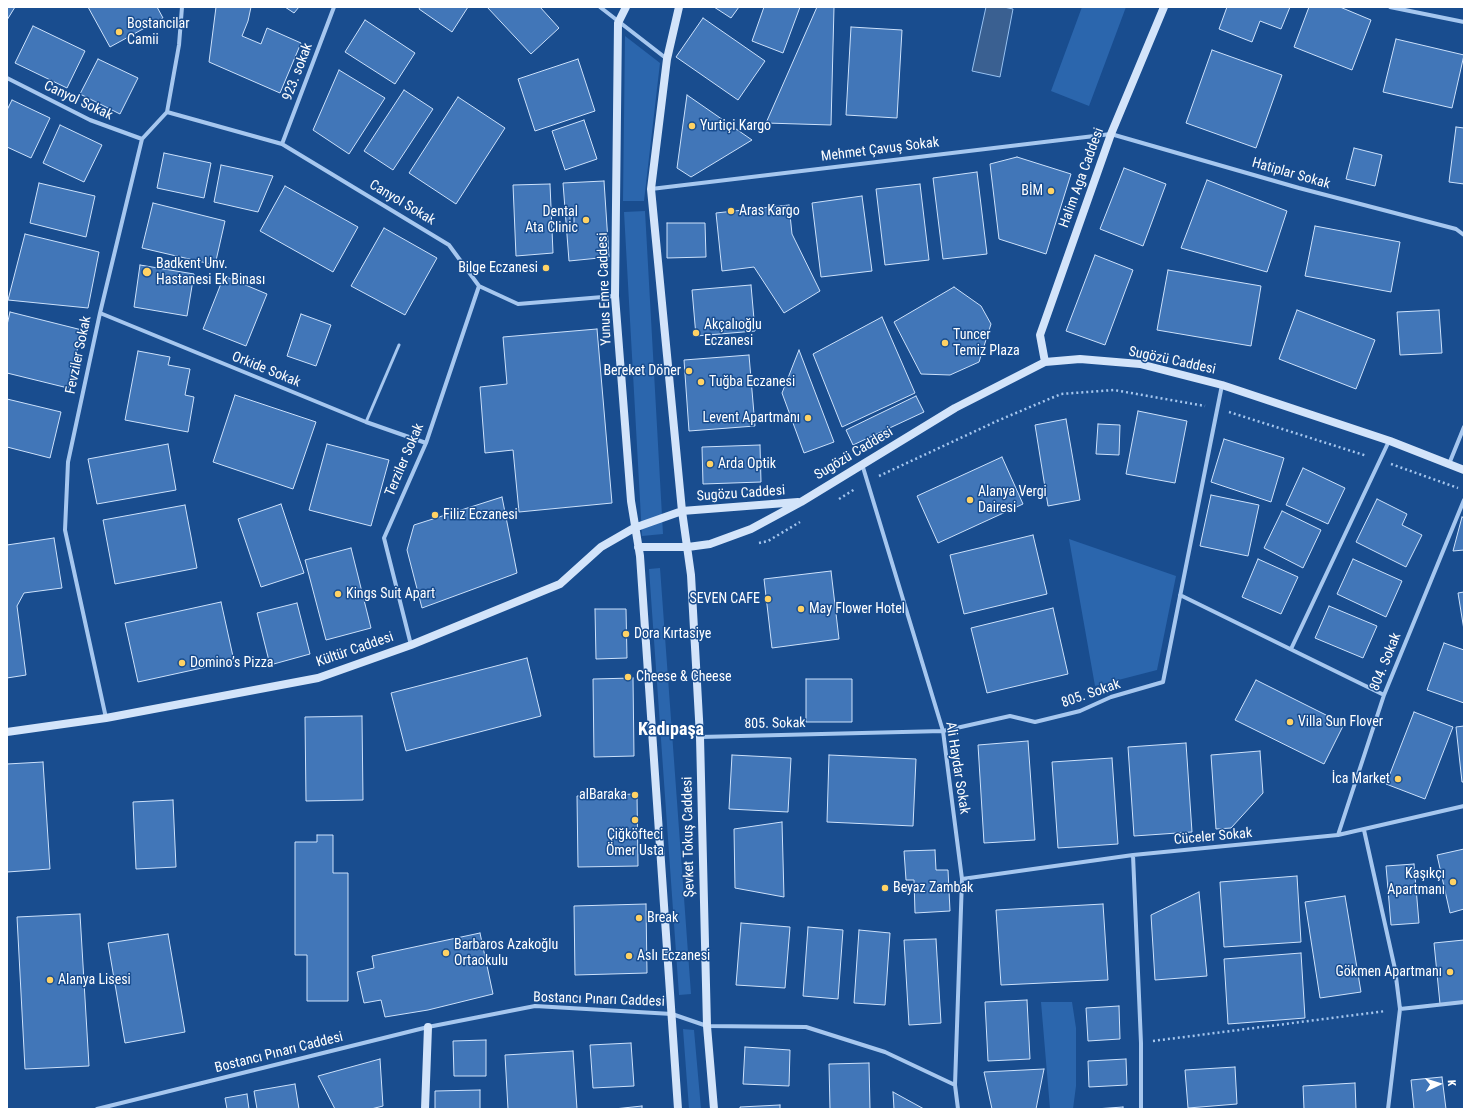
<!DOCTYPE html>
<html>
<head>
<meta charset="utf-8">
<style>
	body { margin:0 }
	#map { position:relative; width:1471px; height:1116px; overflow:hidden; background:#194d8f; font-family:"Roboto Condensed",sans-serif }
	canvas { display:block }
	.frame { position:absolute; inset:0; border:8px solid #fff; pointer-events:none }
	.north { position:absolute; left:1419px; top:1064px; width:40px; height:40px; -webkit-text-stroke:3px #194d8f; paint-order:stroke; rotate:86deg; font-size:11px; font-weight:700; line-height:16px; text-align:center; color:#fff }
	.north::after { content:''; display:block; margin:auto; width:14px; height:18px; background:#fff; clip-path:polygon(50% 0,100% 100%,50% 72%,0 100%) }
</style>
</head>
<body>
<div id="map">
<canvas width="1471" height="1116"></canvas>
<div class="frame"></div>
<div class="north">K</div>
</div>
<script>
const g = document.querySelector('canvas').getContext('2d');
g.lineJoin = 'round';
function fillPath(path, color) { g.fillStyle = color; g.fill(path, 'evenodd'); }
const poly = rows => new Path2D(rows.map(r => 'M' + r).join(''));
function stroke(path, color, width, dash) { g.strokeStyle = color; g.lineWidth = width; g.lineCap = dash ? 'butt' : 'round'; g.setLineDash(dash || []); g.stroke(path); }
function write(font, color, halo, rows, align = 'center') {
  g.font = font + ' "Roboto Condensed",sans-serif'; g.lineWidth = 3; g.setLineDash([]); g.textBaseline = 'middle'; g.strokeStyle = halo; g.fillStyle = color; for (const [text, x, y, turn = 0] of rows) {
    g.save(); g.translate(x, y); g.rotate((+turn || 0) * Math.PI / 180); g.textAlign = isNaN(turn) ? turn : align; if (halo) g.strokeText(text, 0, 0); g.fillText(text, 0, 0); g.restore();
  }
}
fillPath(poly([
	[1082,7,1126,7,1089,106,1051,91],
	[625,36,660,63,644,201,623,201],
	[645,211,663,534,642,536,624,212],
	[1069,539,1176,576,1157,670,1095,686],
	[660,568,691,994,679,995,649,569],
	[1041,1002,1072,1002,1076,1028,1076,1086,1073,1109,1050,1109],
	[683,1029,694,1030,701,1109,689,1109]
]), '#2b66ad');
const water = poly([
	[986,7,1004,7,1013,9,1000,77,972,71,986,7]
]);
fillPath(water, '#3a6091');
stroke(water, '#98c2f1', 1);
const building = poly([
	[7,7,15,7,7,20,7,7],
	[88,7,157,7,163,18,110,47,88,7],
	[216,7,251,7,248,21,242,36,261,44,267,28,301,43,280,93,209,62,216,7],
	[285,7,299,7,294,13,285,7],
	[420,7,468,7,452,32,419,9,420,7],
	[487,7,540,7,559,28,531,54,487,7],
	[714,7,739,7,731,18,714,7],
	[764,7,800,7,783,53,752,41,764,7],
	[817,7,834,7,831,125,766,123,817,7],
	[1227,7,1290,7,1281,29,1260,21,1252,42,1219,29,1227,7],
	[1309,7,1340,7,1371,20,1352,70,1294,47,1309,7],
	[703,18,765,61,738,100,676,57,703,18],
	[365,20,415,53,395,84,345,52,365,20],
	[33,26,85,51,67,88,15,63,33,26],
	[851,27,902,30,897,118,846,115,851,27],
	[1396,39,1464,55,1452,108,1383,92,1396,39],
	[1212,50,1282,75,1256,148,1186,123,1212,50],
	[98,59,138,78,120,114,80,94,98,59],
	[578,59,595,111,535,131,518,79,578,59],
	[339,70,385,98,349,154,313,130,339,70],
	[404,90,433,109,393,170,364,151,404,90],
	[687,95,752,140,691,177,677,168,687,95],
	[458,97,505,128,456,204,409,173,458,97],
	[12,100,50,118,31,158,7,147,7,110,12,100],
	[584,120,597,159,565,170,552,131,584,120],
	[60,125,102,145,84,182,43,163,60,125],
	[1456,127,1464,128,1464,184,1449,182,1456,127],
	[1354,148,1382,155,1375,186,1346,179,1354,148],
	[164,153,211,163,204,198,157,188,164,153],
	[1017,157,1071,174,1046,254,999,239,990,164,1017,157],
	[221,165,273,176,258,212,214,202,221,165],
	[1124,168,1166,184,1143,246,1100,229,1124,168],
	[977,172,987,254,943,259,933,178,977,172],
	[1207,180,1287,211,1267,272,1181,248,1207,180],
	[604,181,609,257,569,261,563,183,604,181],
	[39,183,95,196,86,237,30,223,39,183],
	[550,184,553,253,516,256,513,185,550,184],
	[920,184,929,260,885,265,876,189,920,184],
	[285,186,358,227,333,272,260,231,285,186],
	[862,196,872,271,821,277,812,203,862,196],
	[153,203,225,221,215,265,142,248,153,203],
	[789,205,792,234,820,291,784,313,754,267,722,271,716,213,789,205],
	[574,216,574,224,570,224,570,217,574,216],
	[667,223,705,223,706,257,667,258,667,223],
	[1315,226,1400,242,1391,292,1305,276,1315,226],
	[384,228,437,258,405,315,351,286,384,228],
	[25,234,99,252,88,308,8,300,25,234],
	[1095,255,1133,270,1105,345,1066,331,1095,255],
	[140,265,194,274,187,316,134,307,140,265],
	[1168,270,1261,286,1251,346,1157,330,1168,270],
	[224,276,267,294,246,346,203,329,224,276],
	[751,285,755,331,696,336,692,290,751,285],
	[954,287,981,306,991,324,979,362,950,375,921,374,894,322,954,287],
	[1297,310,1375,340,1356,389,1279,359,1297,310],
	[1439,310,1442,353,1400,355,1397,312,1439,310],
	[10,312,82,330,68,388,7,373,7,325,10,312],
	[301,314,331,325,316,366,287,356,301,314],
	[882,317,915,393,842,427,813,354,882,317],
	[597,329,612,503,519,512,513,450,485,453,480,387,507,384,503,337,597,329],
	[799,350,834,442,804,453,782,393,799,350],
	[138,351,170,357,168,365,190,369,185,395,194,397,188,432,125,420,138,351],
	[749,355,755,426,689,431,684,360,749,355],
	[235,395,316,422,293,489,213,462,235,395],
	[916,396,924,412,853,445,846,430,916,396],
	[7,399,61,412,50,458,7,447,7,399],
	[1138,411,1187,421,1175,483,1126,474,1138,411],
	[1066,419,1080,500,1048,506,1035,425,1066,419],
	[1098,424,1120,425,1119,455,1096,454,1098,424],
	[1224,439,1284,458,1271,502,1211,482,1224,439],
	[168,444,176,490,97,504,88,459,168,444],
	[327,444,389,460,371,526,309,510,327,444],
	[760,445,761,482,703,484,702,447,760,445],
	[1002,457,1023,504,938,543,917,496,1002,457],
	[1303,468,1345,488,1328,524,1286,505,1303,468],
	[1211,495,1259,505,1248,556,1200,546,1211,495],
	[502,497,517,573,422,608,407,550,414,525,502,497],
	[1377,499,1407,514,1402,525,1422,535,1406,567,1356,542,1377,499],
	[281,504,304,573,261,587,238,519,281,504],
	[185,505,197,568,115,584,103,520,185,505],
	[1282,511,1321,530,1303,568,1264,548,1282,511],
	[1462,517,1464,518,1464,550,1453,551,1462,517],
	[1033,535,1047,594,964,614,950,555,1033,535],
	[54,538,62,588,24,593,17,606,26,675,7,678,7,545,54,538],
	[351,548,371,628,326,640,305,560,351,548],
	[1258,559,1298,577,1281,614,1242,597,1258,559],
	[1353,559,1402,581,1386,617,1337,594,1353,559],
	[831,571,839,639,772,648,764,579,831,571],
	[1464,592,1464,630,1458,593,1464,592],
	[221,602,234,661,138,682,125,623,221,602],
	[297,603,310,654,270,665,257,613,297,603],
	[1329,606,1377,626,1363,658,1315,638,1329,606],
	[1053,608,1068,674,987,693,971,628,1053,608],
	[595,609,626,609,627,658,596,659,595,609],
	[1444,643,1464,650,1464,703,1427,690,1444,643],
	[527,658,541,716,406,751,391,693,527,658],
	[633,678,634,756,594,757,593,679,633,678],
	[806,679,852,679,852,722,806,722,806,679],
	[1256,680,1344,724,1324,764,1235,720,1256,680],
	[1414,712,1453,727,1425,799,1386,784,1414,712],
	[362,716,363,800,306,801,305,717,362,716],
	[1464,726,1464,782,1462,782,1456,727,1464,726],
	[1028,741,1035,840,984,843,978,745,1028,741],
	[1186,743,1192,832,1134,836,1128,747,1186,743],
	[1260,751,1263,793,1231,828,1216,829,1211,755,1260,751],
	[732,755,791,758,788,812,729,809,732,755],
	[829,755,916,759,913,826,827,822,829,755],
	[1112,758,1118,844,1058,848,1052,762,1112,758],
	[43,762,50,869,7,872,7,764,43,762],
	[637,794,638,866,578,867,577,796,637,794],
	[173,800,176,867,136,869,133,802,173,800],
	[782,822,784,897,735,888,734,829,782,822],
	[317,835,333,835,333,873,348,873,348,1001,307,1001,307,955,295,955,295,842,317,842,317,835],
	[1464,849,1464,909,1450,913,1437,855,1464,849],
	[935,850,936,870,948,870,950,911,915,913,914,880,906,880,904,851,935,850],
	[1414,864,1419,923,1391,925,1386,866,1414,864],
	[1297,876,1301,942,1224,947,1220,882,1297,876],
	[1199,892,1207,976,1155,980,1151,915,1199,892],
	[1345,896,1361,992,1320,998,1305,902,1345,896],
	[646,904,647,973,575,975,574,906,646,904],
	[1103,904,1108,980,1001,985,996,910,1103,904],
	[80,914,89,1066,25,1069,17,917,80,914],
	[741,923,790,927,785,988,736,985,741,923],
	[808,927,843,930,838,999,803,996,808,927],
	[859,930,890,933,885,1005,854,1003,859,930],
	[480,933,493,994,428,1010,385,1017,381,1000,364,1003,357,972,374,968,372,956,480,933],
	[168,934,185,1032,125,1043,108,943,168,934],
	[936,939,941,1023,909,1025,904,940,936,939],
	[1464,940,1464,1001,1440,1004,1434,943,1464,940],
	[1301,953,1305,1018,1228,1024,1224,959,1301,953],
	[1027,1000,1030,1059,988,1061,985,1002,1027,1000],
	[1119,1006,1120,1039,1088,1041,1086,1008,1119,1006],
	[486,1040,486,1076,454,1076,453,1041,486,1040],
	[631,1043,634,1086,593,1088,590,1045,631,1043],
	[745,1047,790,1050,789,1086,743,1084,745,1047],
	[573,1051,577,1109,508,1109,505,1055,573,1051],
	[380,1059,383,1106,371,1109,335,1109,318,1076,380,1059],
	[1126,1059,1127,1085,1089,1087,1088,1061,1126,1059],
	[869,1063,870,1109,830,1109,829,1064,869,1063],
	[1235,1067,1237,1104,1188,1108,1185,1070,1235,1067],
	[1044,1069,1036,1109,992,1109,984,1072,1044,1069],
	[1442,1077,1446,1109,1414,1109,1411,1080,1442,1077],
	[1355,1083,1356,1109,1304,1109,1303,1086,1355,1083],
	[295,1084,299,1109,257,1109,254,1091,295,1084],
	[480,1090,480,1109,435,1109,435,1091,480,1090],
	[893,1092,924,1109,894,1109,893,1092],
	[247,1094,249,1109,227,1109,225,1098,247,1094],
	[780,1105,780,1109,740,1109,740,1107,780,1105],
	[642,1106,642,1109,614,1109,642,1106],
	[1123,1107,1123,1109,1095,1109,1123,1107]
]);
fillPath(building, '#4176b8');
stroke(building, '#cce1fb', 1);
stroke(poly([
	[1229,412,1367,456],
	[1391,464,1458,488],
	[879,476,997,421,1061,394,1114,390,1205,406],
	[839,499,855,489],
	[759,543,768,541,800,522],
	[1153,1041,1386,1011]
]), '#a6c7ef', 2.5, [2, 3]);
stroke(poly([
	[366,422,399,345]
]), '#a6c7ef', 3);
stroke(poly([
	[600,7,667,59],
	[1390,7,1464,22],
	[7,78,90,120,142,139],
	[167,112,282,144,449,245,479,286,518,304,615,296],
	[282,144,334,7],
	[651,189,1111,134,1299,188,1456,229,1464,235],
	[100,313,366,422,426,443],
	[862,464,943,731,962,879,955,1085],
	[1449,464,1464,427],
	[1180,595,1384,695],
	[411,645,384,538,426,443,479,286],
	[1291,649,1389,441],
	[106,718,65,530,68,462,100,313,142,139,167,112,179,45,182,7],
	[700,737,943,731,1010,716,1035,722,1080,711,1111,697,1163,682,1222,385],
	[1364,830,1395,969,1400,1009,1388,1109],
	[1338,835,1384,695,1464,500],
	[1133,855,1141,1043,1141,1109],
	[962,879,1133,855,1338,835,1464,806],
	[1400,1009,1464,1002],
	[97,1109,428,1027,535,1006,672,1014,707,1026,806,1027,885,1052,955,1085,958,1109]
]), '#a6c7ef', 4);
stroke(poly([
	[626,7,618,23,615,296,631,501,640,556,678,1109],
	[679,7,667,59,651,189,682,511,691,575,700,737,707,1026,714,1109],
	[1045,362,1040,335,1111,134,1164,7],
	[638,547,688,547,710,544,751,529,801,502,955,408,1045,362,1080,359,1140,364,1222,385,1390,441,1464,470],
	[7,732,106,718,318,678,411,645,560,584,601,547,634,528,682,511,798,502],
	[425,1109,428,1027]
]), '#d3e4fa', 8);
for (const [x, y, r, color] of [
	[119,32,4,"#ffd264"],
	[692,126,4,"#ffd264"],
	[1051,191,4,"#ffd264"],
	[731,211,4,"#ffd264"],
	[586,220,4,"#ffd264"],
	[546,268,4,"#ffd264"],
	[147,272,5,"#ffd264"],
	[696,333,4,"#ffd264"],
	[945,343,4,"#ffd264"],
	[689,371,4,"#ffd264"],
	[701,382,4,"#ffd264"],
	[808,418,4,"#ffd264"],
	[710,464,4,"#ffd264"],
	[970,500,4,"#ffd264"],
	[435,515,4,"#ffd264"],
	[338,594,4,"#ffd264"],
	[768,599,4,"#ffd264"],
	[801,609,4,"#ffd264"],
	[626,634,4,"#ffd264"],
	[182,663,4,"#ffd264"],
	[628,677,4,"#ffd264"],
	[1290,722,4,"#ffd264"],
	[1398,779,4,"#ffd264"],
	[635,795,4,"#ffd264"],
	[635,820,4,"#ffd264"],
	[1453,882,4,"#ffd264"],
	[885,888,4,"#ffd264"],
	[639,918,4,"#ffd264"],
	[446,953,4,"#ffd264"],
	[629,956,4,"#ffd264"],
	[1450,972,4,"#ffd264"],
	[50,980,4,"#ffd264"]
]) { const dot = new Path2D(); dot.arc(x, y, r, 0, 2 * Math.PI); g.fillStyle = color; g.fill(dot); stroke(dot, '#194d8f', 1.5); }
write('14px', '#fff', '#194d8f', [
	["Bostancilar",127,24],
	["Camii",127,40],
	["Yurtiçi Kargo",700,126],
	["BİM",1043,191,"right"],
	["Aras Kargo",739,211],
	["Dental",578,212,"right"],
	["Ata Clinic",578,228,"right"],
	["Badkent Unv.",156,264],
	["Hastanesi Ek Binası",156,280],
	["Bilge Eczanesi",538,268,"right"],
	["Akçalıoğlu",704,325],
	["Eczanesi",704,341],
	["Tuncer",953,335],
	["Temiz Plaza",953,351],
	["Bereket Döner",681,371,"right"],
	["Tuğba Eczanesi",709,382],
	["Levent Apartmanı",800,418,"right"],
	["Arda Optik",718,464],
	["Alanya Vergi",978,492],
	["Dairesi",978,508],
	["Filiz Eczanesi",443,515],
	["Kings Suit Apart",346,594],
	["SEVEN CAFE",760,599,"right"],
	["May Flower Hotel",809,609],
	["Dora Kırtasiye",634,634],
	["Domino’s Pizza",190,663],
	["Cheese & Cheese",636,677],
	["Villa Sun Flover",1298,722],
	["İca Market",1390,779,"right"],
	["alBaraka",627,795,"right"],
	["Çiğköfteci",635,835,"center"],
	["Ömer Usta",635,851,"center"],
	["Kaşıkçı",1445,874,"right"],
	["Apartmanı",1445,890,"right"],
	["Beyaz Zambak",893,888],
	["Break",647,918],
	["Barbaros Azakoğlu",454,945],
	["Ortaokulu",454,961],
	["Aslı Eczanesi",637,956],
	["Gökmen Apartmanı",1442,972,"right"],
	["Alanya Lisesi",58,980]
], 'left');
write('14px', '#fff', '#194d8f', [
	["923. sokak",298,72,-69],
	["Canyol Sokak",78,101,25],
	["Mehmet Çavuş Sokak",880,150,-7],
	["Hatiplar Sokak",1291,174,16],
	["Halim Aga Caddesi",1082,178,-70],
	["Canyol Sokak",402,203,31],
	["Yunus Emre Caddesi",605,289,-92],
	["Fevziler Sokak",79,355,-78],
	["Sugözü Caddesi",1172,361,12],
	["Orkide Sokak",266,370,22],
	["Sugözü Caddesi",854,454,-31],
	["Terziler Sokak",405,460,-67],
	["Sugözu Caddesi",741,494,-4],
	["Kültür Caddesi",355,650,-19],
	["804. Sokak",1386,662,-68],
	["805. Sokak",1091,694,-19],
	["805. Sokak",775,724,-1],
	["Ali Haydar Sokak",957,768,81],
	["Şevket Tokuş Caddesi",689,837,-91],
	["Cüceler Sokak",1213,837,-5],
	["Bostancı Pınarı Caddesi",599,1000,2],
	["Bostancı Pınarı Caddesi",279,1053,-14]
]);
write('bold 18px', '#fff', '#194d8f', [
	["Kadıpaşa",671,730]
]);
</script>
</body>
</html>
